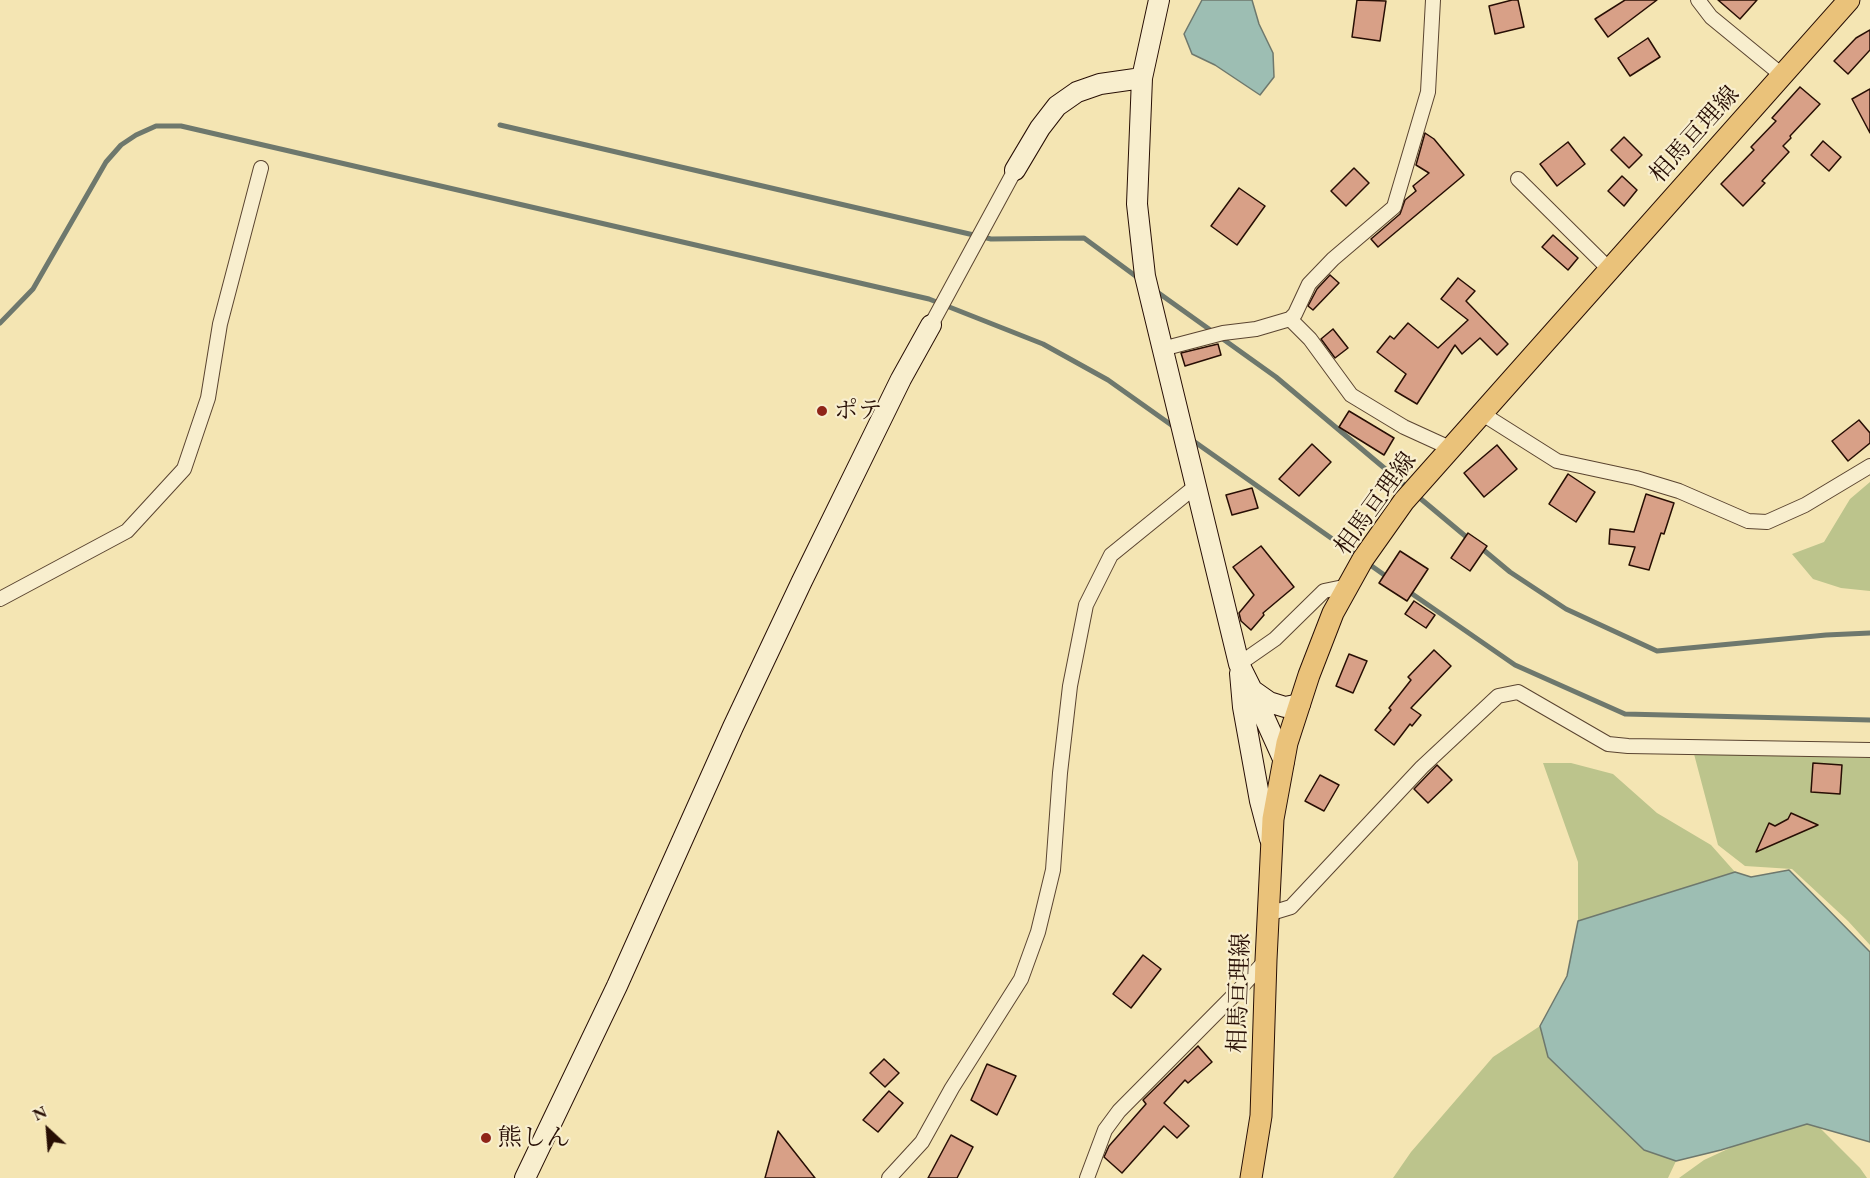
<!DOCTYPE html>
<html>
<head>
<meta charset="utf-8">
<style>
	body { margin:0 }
	#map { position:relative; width:1870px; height:1178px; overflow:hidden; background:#f4e5b3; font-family:"EB Garamond",serif }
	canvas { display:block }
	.north { position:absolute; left:18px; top:1100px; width:60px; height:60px; -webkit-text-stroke:4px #f8eece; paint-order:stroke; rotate:334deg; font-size:16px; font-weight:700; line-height:24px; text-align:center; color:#270e04 }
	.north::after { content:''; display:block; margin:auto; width:21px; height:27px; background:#270e04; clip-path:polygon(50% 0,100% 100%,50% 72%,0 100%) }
</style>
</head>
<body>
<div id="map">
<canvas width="1870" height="1178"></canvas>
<div class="north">N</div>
</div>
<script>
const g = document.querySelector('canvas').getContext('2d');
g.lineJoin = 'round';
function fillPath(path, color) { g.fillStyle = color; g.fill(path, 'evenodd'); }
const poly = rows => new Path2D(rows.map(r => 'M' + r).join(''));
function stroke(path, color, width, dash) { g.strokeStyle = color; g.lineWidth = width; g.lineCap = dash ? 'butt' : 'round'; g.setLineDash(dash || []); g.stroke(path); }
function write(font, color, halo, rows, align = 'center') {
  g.font = font + ' "EB Garamond","Noto Serif JP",serif'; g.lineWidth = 4.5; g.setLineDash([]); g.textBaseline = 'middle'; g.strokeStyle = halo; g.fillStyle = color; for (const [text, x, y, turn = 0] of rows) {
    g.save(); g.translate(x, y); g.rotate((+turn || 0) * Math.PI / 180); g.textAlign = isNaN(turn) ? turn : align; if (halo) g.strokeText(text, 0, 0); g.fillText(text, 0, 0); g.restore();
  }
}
fillPath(poly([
	[1870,482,1870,591,1841,588,1813,579,1792,554,1824,542,1850,499],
	[1694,754,1870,758,1870,945,1848,921,1792,869,1745,866,1718,845],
	[1543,763,1571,763,1613,774,1657,813,1711,845,1735,872,1578,921,1578,862],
	[1540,1026,1549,1057,1644,1150,1676,1161,1668,1178,1393,1178,1411,1152,1493,1057],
	[1795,1118,1820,1128,1860,1168,1867,1178,1679,1178,1704,1160]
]), '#bcc48c');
const water = poly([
	[1202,0,1252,0,1259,24,1273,53,1274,77,1260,95,1215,65,1192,54,1184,34,1202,0],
	[1789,870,1870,952,1870,1142,1807,1124,1721,1150,1676,1161,1644,1150,1548,1057,1540,1026,1567,976,1578,921,1735,872,1751,877,1789,870]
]);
fillPath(water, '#9dbeb3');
stroke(water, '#6e786d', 1.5);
stroke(poly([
	[500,125,991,239,1084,238,1141,280],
	[1153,289,1276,377,1408,488],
	[0,323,33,289,106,162,121,145,136,135,156,126,181,126,929,299,1043,344,1108,380,1177,429],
	[1192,440,1358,557],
	[1415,494,1470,540],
	[1480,547,1510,572,1566,609,1657,651,1826,635,1870,633],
	[1366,562,1390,579],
	[1408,591,1515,665,1625,714,1870,720]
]), '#6e786d', 5);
const building = poly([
	[1357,0,1386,1,1380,41,1352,37,1357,0],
	[1512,0,1518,0,1524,27,1495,34,1489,6,1512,0],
	[1625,0,1657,0,1608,37,1595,19,1625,0],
	[1718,0,1757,0,1740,19,1718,0],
	[1870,30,1870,50,1848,74,1834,61,1856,38,1870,30],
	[1648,38,1660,57,1630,76,1618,58,1648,38],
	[1800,87,1820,104,1790,136,1791,138,1783,146,1789,152,1762,181,1765,183,1743,206,1721,184,1754,150,1751,147,1776,121,1772,118,1800,87],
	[1870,89,1870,133,1852,99,1870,89],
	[1425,133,1434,139,1464,175,1378,247,1371,239,1400,214,1405,200,1416,191,1413,186,1429,173,1416,165,1425,133],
	[1624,137,1642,155,1629,168,1611,150,1624,137],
	[1823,141,1841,157,1829,171,1811,155,1823,141],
	[1568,142,1585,164,1557,186,1540,164,1568,142],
	[1354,168,1369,183,1346,206,1331,191,1354,168],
	[1622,176,1637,190,1624,206,1608,191,1622,176],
	[1239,188,1265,206,1237,245,1211,226,1239,188],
	[1553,235,1578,258,1568,270,1542,247,1553,235],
	[1330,275,1339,283,1313,310,1308,306,1317,289,1330,275],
	[1458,278,1475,291,1466,301,1508,344,1497,355,1480,338,1462,354,1455,345,1417,404,1395,391,1406,374,1377,352,1390,336,1394,339,1408,323,1438,348,1468,320,1441,299,1458,278],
	[1333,329,1348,348,1335,358,1321,339,1333,329],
	[1218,344,1221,355,1185,366,1181,353,1218,344],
	[1349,411,1394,438,1384,455,1339,427,1349,411],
	[1859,420,1870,433,1870,443,1848,461,1832,441,1859,420],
	[1312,444,1331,462,1299,496,1279,479,1312,444],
	[1497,445,1517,469,1484,497,1464,473,1497,445],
	[1568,474,1595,492,1576,522,1549,504,1568,474],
	[1252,488,1258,508,1232,515,1226,495,1252,488],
	[1646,494,1674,503,1664,534,1661,533,1649,570,1629,565,1635,547,1609,544,1610,529,1634,532,1646,494],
	[1468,533,1487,546,1470,571,1451,558,1468,533],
	[1261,546,1294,587,1263,613,1264,615,1251,630,1241,621,1239,613,1254,595,1233,567,1261,546],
	[1400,551,1428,569,1407,601,1379,583,1400,551],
	[1414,601,1435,615,1426,628,1405,614,1414,601],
	[1434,650,1451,666,1411,708,1421,715,1412,726,1410,724,1394,745,1375,730,1391,710,1389,708,1411,680,1408,677,1434,650],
	[1349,654,1367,661,1353,693,1336,686,1349,654],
	[1813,763,1842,765,1840,794,1811,792,1813,763],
	[1437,765,1452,780,1428,803,1414,789,1437,765],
	[1320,775,1339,785,1324,811,1305,801,1320,775],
	[1791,813,1818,825,1756,852,1769,823,1775,826,1788,819,1791,813],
	[1143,955,1161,969,1131,1008,1113,994,1143,955],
	[1198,1046,1212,1062,1188,1083,1185,1080,1164,1103,1189,1126,1177,1138,1164,1126,1122,1173,1104,1157,1109,1146,1146,1104,1143,1100,1198,1046],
	[884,1059,899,1073,885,1087,870,1073,884,1059],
	[987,1064,1016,1076,997,1115,971,1100,987,1064],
	[889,1091,903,1103,878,1132,863,1120,889,1091],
	[778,1131,815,1178,765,1178,778,1131],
	[951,1135,973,1147,957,1178,928,1178,951,1135]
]);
fillPath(building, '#d8a087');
stroke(building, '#270e04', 1.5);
const street = poly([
	[1698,0,1711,17,1783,76],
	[1518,179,1609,269],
	[1290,319,1310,339,1351,395,1404,427,1450,448],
	[931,325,1015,170],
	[1162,349,1223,333,1256,329,1290,319,1295,314,1309,284,1333,259,1394,207,1428,92,1433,0],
	[1481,413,1557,461,1636,478,1679,491,1748,521,1767,522,1805,505,1870,466],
	[0,599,127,531,184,469,208,398,220,324,261,168],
	[1239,664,1275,639,1324,591,1348,586],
	[1268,914,1291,907,1422,767,1498,696,1518,692,1608,744,1628,746,1870,750],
	[889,1178,922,1142,952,1088,1021,979,1038,932,1053,870,1060,773,1070,686,1086,605,1111,555,1196,486],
	[1087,1178,1105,1130,1119,1111,1237,992,1266,960]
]);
const secondary = poly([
	[1142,78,1137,204,1145,276,1239,664,1252,690,1269,702,1285,707,1300,704],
	[1015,170,1040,128,1057,106,1077,92,1100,84,1142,78,1159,0],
	[1240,673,1243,707,1260,801,1270,839],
	[1252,690,1284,761],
	[525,1178,617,986,733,727,802,581,901,379,931,325]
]);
const primary = poly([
	[1251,1178,1261,1116,1266,960,1273,819,1287,743,1309,675,1333,613,1363,559,1404,501,1849,0]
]);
stroke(street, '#5a4430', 16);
stroke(secondary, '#270e04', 22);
stroke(primary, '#270e04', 23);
stroke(street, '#f8eece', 14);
stroke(secondary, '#f8eece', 20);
stroke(primary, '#eac27a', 21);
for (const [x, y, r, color] of [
	[822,411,6,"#8f2418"],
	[486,1138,6,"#8f2418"]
]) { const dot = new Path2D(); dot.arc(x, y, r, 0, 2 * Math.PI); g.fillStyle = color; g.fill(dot); stroke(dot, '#f8eece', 2); }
write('24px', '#270e04', '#f8eece', [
	["相馬亘理線",1695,135,-48],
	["相馬亘理線",1376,504,-54],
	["相馬亘理線",1240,993,-88]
]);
write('24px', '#270e04', '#f8eece', [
	["ポテ",834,411],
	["熊しん",498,1138]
], 'left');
</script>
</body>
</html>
